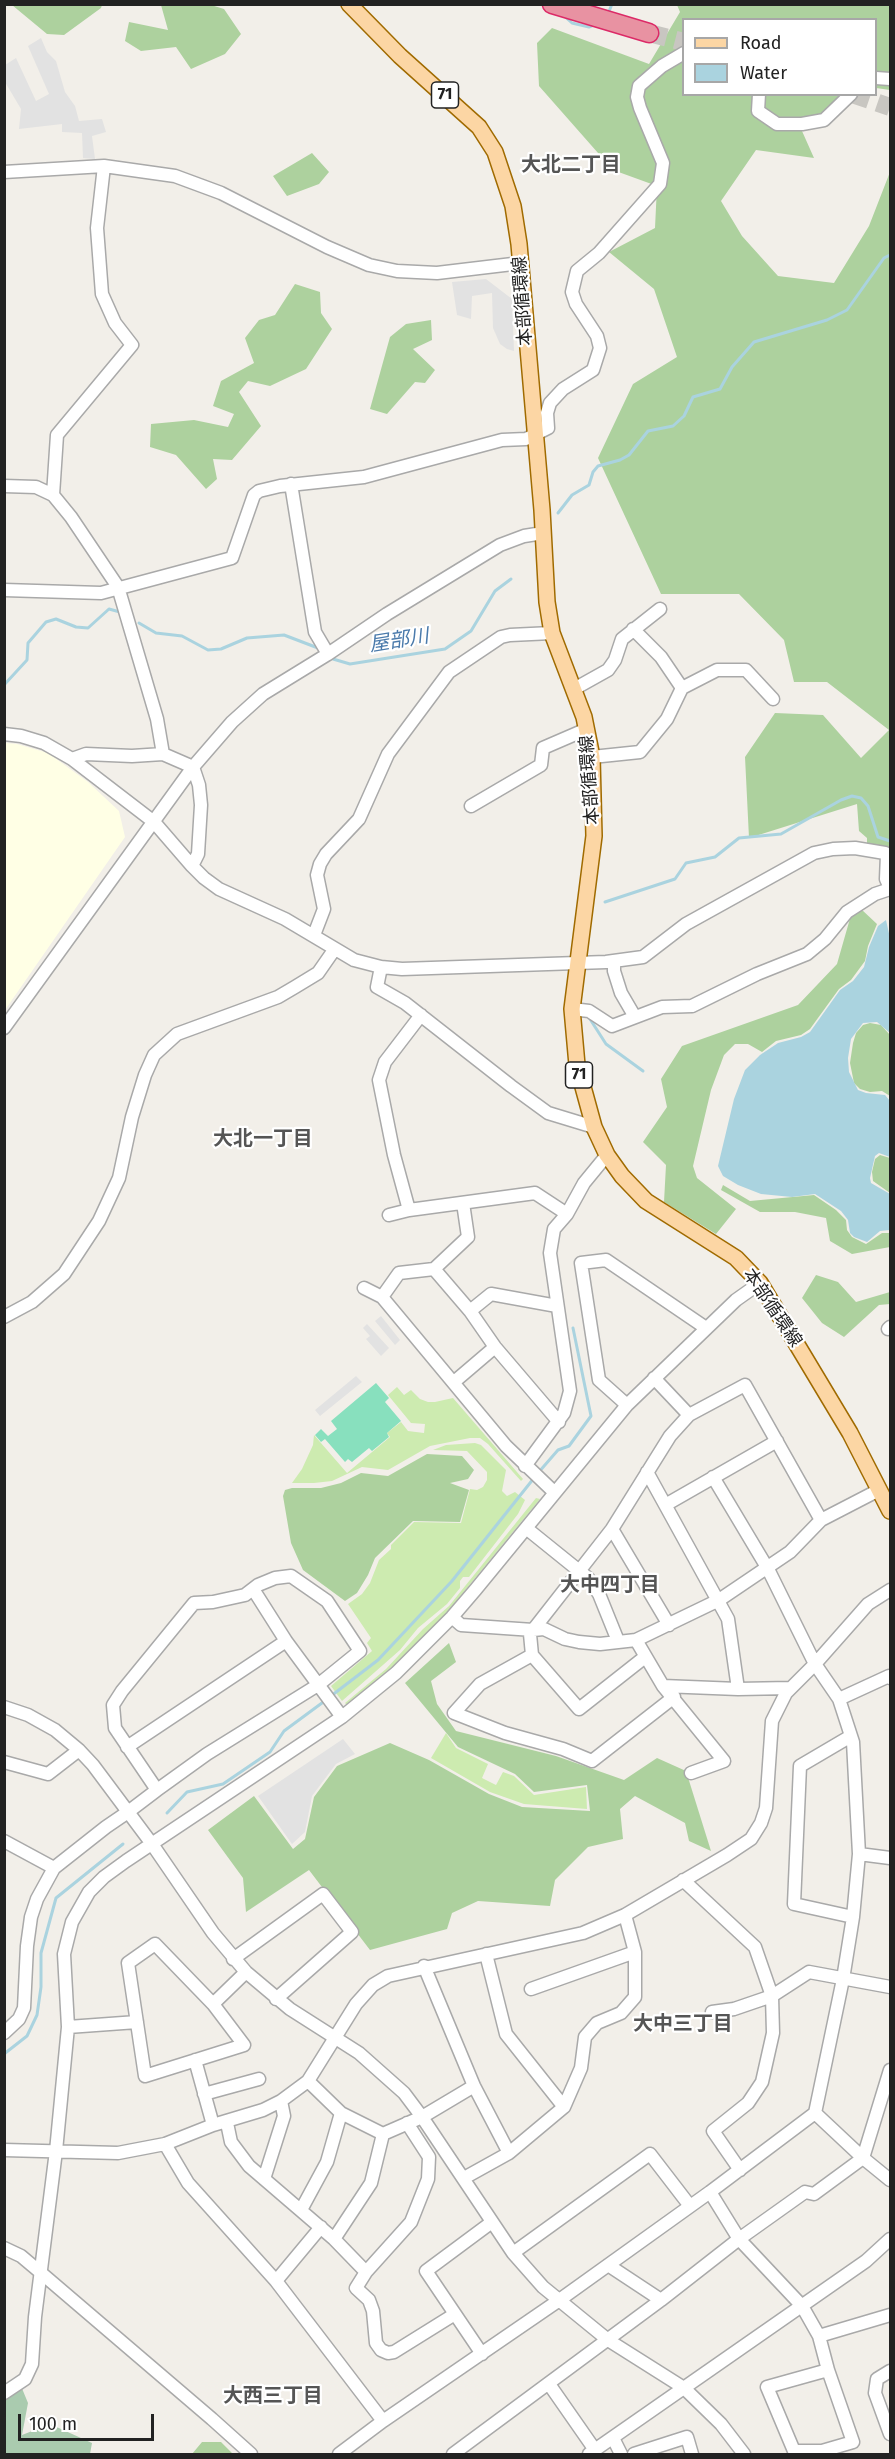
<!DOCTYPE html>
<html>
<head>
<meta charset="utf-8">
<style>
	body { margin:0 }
	#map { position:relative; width:895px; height:2459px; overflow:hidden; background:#f2efe9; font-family:"Fira Sans",sans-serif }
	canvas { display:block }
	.frame { position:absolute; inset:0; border:6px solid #222; pointer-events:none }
	.legend { position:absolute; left:682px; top:18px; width:195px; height:78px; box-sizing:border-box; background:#fff; border:2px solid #a7a7a7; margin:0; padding:8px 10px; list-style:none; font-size:18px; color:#222 }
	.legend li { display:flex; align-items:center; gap:12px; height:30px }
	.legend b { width:30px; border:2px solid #a7a7a7 }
	.scale { position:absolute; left:18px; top:2414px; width:136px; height:27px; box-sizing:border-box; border:3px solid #222; border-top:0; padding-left:8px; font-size:18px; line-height:21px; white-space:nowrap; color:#222; -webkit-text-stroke:4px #fff; paint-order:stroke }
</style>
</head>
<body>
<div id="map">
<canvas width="895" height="2459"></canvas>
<div class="frame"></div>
<ul class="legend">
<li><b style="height:8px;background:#fcd6a4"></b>Road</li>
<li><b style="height:16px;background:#aad3df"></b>Water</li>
</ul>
<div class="scale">100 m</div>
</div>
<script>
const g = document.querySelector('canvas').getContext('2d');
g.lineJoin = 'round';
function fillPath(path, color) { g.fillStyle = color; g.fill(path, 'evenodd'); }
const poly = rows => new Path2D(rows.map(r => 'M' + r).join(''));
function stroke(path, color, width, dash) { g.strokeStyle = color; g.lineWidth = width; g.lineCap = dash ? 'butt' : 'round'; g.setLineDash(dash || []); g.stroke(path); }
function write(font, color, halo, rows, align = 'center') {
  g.font = font + ' "Fira Sans","Noto Sans JP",sans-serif'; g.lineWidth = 4.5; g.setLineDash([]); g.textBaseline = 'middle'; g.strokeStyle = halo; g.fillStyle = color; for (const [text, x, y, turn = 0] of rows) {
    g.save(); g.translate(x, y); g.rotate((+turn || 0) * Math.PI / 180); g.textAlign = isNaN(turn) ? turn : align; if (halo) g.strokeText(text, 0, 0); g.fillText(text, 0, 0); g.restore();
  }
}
fillPath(poly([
	[5,743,17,744,48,753,88,782,119,811,125,837,5,1010]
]), '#ffffe5');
fillPath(poly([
	[397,1387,404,1395,411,1390,420,1399,428,1402,435,1402,453,1398,523,1479,521,1481,488,1444,480,1438,470,1438,430,1446,388,1470,362,1467,332,1481,314,1483,292,1483,302,1469,313,1445,314,1435,347,1473,390,1437,387,1433,401,1422,408,1431,424,1433,425,1424,411,1423,388,1395],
	[475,1443,481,1445,506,1470,502,1491,507,1496,515,1492,525,1500,518,1514,469,1577,463,1577,460,1581,460,1588,447,1604,418,1628,400,1650,342,1701,331,1686,372,1651,367,1643,371,1638,348,1604,362,1594,370,1583,379,1560,391,1549,391,1545,414,1522,461,1523,470,1489,477,1490,483,1487,487,1480,487,1472,467,1451,433,1450,446,1445],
	[536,1498,540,1499,435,1627,401,1661,347,1705,345,1703,386,1669,423,1629,449,1606],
	[446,1733,456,1748,488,1764,482,1778,496,1785,503,1772,514,1776,534,1795,586,1787,587,1809,524,1804,490,1792,431,1758]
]), '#cdebb0');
fillPath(poly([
	[12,5,102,5,101,8,64,35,47,34],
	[161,5,211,5,224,9,241,34,225,54,191,69,176,47,141,51,125,41,129,22,168,30],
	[677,5,890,5,890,90,876,88,876,20,684,20,684,94,851,95,802,131,814,158,756,150,721,201,742,236,778,276,834,283,869,226,890,172,890,851,867,844,867,838,859,831,857,804,749,838,745,757,775,713,823,715,861,758,889,730,827,682,794,682,784,640,739,594,661,594,598,458,633,384,677,357,654,289,609,252,655,228,657,186,613,170,539,86,537,43,552,28,649,64,680,12],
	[312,153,329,172,319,184,287,196,273,176],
	[295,284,320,292,321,313,332,329,306,369,270,386,248,381,239,392,261,426,232,460,213,459,217,479,206,489,176,455,150,447,151,424,194,420,228,427,234,414,213,406,221,381,254,363,245,338,259,320,275,315],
	[431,320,432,340,413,349,435,370,425,383,415,382,387,414,370,409,390,337,406,324],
	[861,909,877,924,868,946,865,961,851,980,839,989,810,1029,801,1035,776,1041,762,1052,748,1044,735,1044,724,1055,711,1090,693,1166,697,1178,736,1209,716,1234,664,1202,666,1165,643,1142,667,1107,661,1079,682,1046,798,1005,837,964,851,915],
	[870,1023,881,1025,890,1035,890,1096,882,1091,870,1092,860,1089,854,1083,850,1063,853,1043,856,1033,863,1025],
	[880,1155,890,1158,890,1193,873,1181,872,1172,875,1159],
	[723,1185,750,1201,814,1195,836,1210,846,1220,847,1230,852,1237,866,1244,882,1233,890,1233,890,1247,852,1254,830,1241,826,1218,795,1212,760,1212,721,1190],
	[816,1275,838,1282,856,1302,890,1292,890,1304,879,1305,844,1337,822,1323,802,1298],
	[427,1454,462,1456,474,1470,468,1479,450,1483,469,1490,460,1522,413,1521,375,1558,368,1575,357,1593,345,1601,303,1570,291,1543,283,1496,285,1490,292,1488,321,1488,341,1483,361,1473,388,1476],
	[449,1643,456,1662,431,1681,437,1704,456,1731,556,1756,624,1780,657,1758,686,1771,711,1851,689,1841,685,1823,635,1796,620,1809,623,1839,588,1847,555,1880,550,1906,478,1901,452,1913,447,1929,370,1950,309,1870,246,1912,243,1878,208,1830,254,1796,293,1849,305,1839,314,1797,337,1766,390,1743,429,1760,489,1794,522,1807,590,1811,587,1785,534,1792,515,1774,458,1747,405,1683],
	[202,2442,221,2442,233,2454,192,2454]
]), '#add19e');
fillPath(poly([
	[21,2386,28,2403,22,2435,50,2424,92,2443,90,2454,5,2454,4,2398]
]), '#aacbaf');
fillPath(poly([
	[376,1383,389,1398,385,1402,401,1421,387,1433,389,1437,372,1451,369,1448,352,1462,348,1459,345,1462,325,1439,321,1442,315,1435,321,1429,328,1436,337,1429,331,1421]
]), '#88e0be');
fillPath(poly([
	[41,38,47,52,56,61,65,92,75,106,79,121,102,119,106,132,92,136,95,159,83,158,82,133,62,132,62,124,19,129,21,109,5,82,5,65,16,58,36,101,49,94,28,46],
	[486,279,512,299,514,351,507,349,500,344,493,328,492,293,472,296,471,319,457,315,452,282],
	[381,1316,400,1340,395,1345,375,1321],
	[367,1324,389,1348,381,1356,366,1339,370,1336,363,1328],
	[356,1376,362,1382,320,1416,315,1410],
	[343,1739,355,1754,336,1764,312,1796,305,1832,292,1844,258,1796]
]), '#e2e2e2');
fillPath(poly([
	[886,920,890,938,890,1033,877,1022,863,1023,851,1039,848,1058,849,1072,858,1090,866,1093,885,1095,890,1101,890,1157,879,1153,875,1156,870,1178,871,1183,890,1194,890,1230,880,1231,867,1242,854,1237,850,1233,848,1220,841,1211,815,1194,792,1197,761,1194,738,1185,723,1176,718,1166,734,1099,745,1070,760,1055,778,1043,801,1037,810,1032,840,990,853,981,864,967,869,947,878,926]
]), '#aad3df');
stroke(poly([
	[562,14,572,23,589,27,596,24],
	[608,14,612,4],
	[558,513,572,495,589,485,593,472,598,466,620,460,629,455,648,431,673,426,684,416,693,397,720,389,732,367,754,342,827,320,847,310,884,258,890,255],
	[139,623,156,633,182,636,208,650,221,649,247,638,284,635,318,648],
	[333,659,350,664,445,649,471,631,495,591,511,579],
	[4,685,27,660,28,643,46,622,56,619,76,627,88,628,109,609,120,612],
	[605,902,675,879,686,863,715,857,739,838,781,834,841,800,852,796,861,798,868,806,878,837,890,841],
	[590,1019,606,1044,643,1071],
	[538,1473,558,1450,569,1446,591,1416,573,1328],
	[331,1696,378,1660,452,1581,534,1478],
	[167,1813,187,1792,223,1784,270,1752,284,1731,326,1700],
	[4,2054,27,2036,37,2015,41,1987,41,1953,56,1898,123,1844]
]), '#aad3df', 3);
stroke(poly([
	[649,33,684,42],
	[852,94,890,107]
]), '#c8c6c1', 18, [18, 9]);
const minor = poly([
	[876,78,890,79],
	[759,94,758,111,777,124,802,124,824,120,851,94],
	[4,172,104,166,175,176,221,193,327,247,369,265,397,271,437,273,521,263],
	[291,484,315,632,328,654],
	[4,486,36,487,53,495,71,517,118,587,157,719,163,754],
	[53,495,57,435,132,345,115,323,102,294,97,228,104,166],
	[4,590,101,593,232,558,254,495,259,491,280,486,364,477,502,440,526,439,548,428,547,413,550,403,563,389,593,370,600,348,597,336,576,304,572,292,577,271,599,253,660,184,663,163,640,108,637,97,639,86,662,66,684,53],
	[633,629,661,657,682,688],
	[574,689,608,670,615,660,622,639,660,609],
	[4,734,21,736,44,743,72,759,154,822,192,866,204,878,219,889,285,919,354,960,381,967,402,969,606,962,643,957,686,924,814,853,833,849,855,848,885,853,890,856],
	[592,757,640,752,667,719,682,688,717,670,746,670,773,699],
	[72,759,86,754,132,756,163,754,193,767,199,785,201,805,198,854,192,866],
	[471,806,541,765,543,748,587,729],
	[887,854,886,879,890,888],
	[314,935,324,909,317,875,320,864,326,854,359,819,388,754,449,672,501,637,510,635,552,633],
	[614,961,614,971,621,993,635,1017],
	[381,967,377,987,405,1003,511,1086,548,1113,594,1127],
	[572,1009,589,1011,612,1026,662,1007,692,1006,757,974,807,954,825,939,847,912,875,894,890,889],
	[4,1028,193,767,232,722,263,694,328,654,387,614,500,545,524,536,543,533],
	[409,1210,394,1155,379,1080,385,1062,421,1015],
	[389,1215,409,1210,535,1193,567,1214],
	[434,1269,470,1311,495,1347,559,1422],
	[364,1288,382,1297,506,1446,554,1492],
	[382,1297,399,1273,434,1269,468,1237,463,1203],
	[470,1311,491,1294,557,1306],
	[4,1317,32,1302,64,1274,99,1221,119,1178,132,1117,145,1075,154,1055,177,1034,278,997,295,987,318,973,334,950],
	[888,1329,890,1327],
	[654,1378,689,1415],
	[454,1382,495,1347],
	[627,1405,599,1380,581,1263,606,1260,706,1328],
	[525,1466,564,1413,570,1391,550,1253,554,1229,567,1214,584,1183,607,1155],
	[647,1472,728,1619,738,1689,663,1686],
	[667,1504,777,1441],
	[526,1528,588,1578,599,1594,618,1641],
	[612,1529,669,1625],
	[253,1589,286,1641,342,1717],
	[452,1617,461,1625,533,1630,544,1629,565,1639,579,1642,600,1644,636,1640,719,1600,790,1552,821,1520,879,1490],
	[636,1640,663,1686,724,1761,691,1773],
	[532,1655,579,1709,645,1657],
	[738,1689,790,1688],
	[674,1697,592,1761,563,1749,505,1733,454,1713,480,1684,532,1655,530,1634,533,1630,612,1529,670,1436,689,1415,745,1385,821,1520],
	[839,1699,889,1676,890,1678],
	[4,1707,28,1715,55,1730,79,1750,93,1765,152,1844,213,1933,246,1972,290,2009,359,2053,404,2093,422,2117,513,2253,543,2287,608,2340,684,2388,721,2424,744,2454],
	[851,1736,800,1766,794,1904,853,1917],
	[127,1747,286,1641],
	[4,1762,48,1774,79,1750],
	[4,1841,54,1868],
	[859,1854,890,1858],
	[683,1880,755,1947,772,1996,773,2033,762,2082,748,2103,713,2131,740,2170],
	[155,1944,213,2004,244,2045,145,2076,128,1963,155,1944],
	[486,1954,506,2034,564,2107],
	[233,1959,323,1894,352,1932,276,1999],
	[424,1966,474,2086,509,2153],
	[531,1989,635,1952],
	[213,2004,246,1972],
	[712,2012,734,2009,772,1996,809,1972,890,1987],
	[68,2027,137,2022],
	[4,2033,19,2019,24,2008,27,1946,31,1917,37,1899,54,1868,106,1827,128,1812,157,1790,207,1754,318,1685,360,1651,327,1601,291,1576,275,1578,258,1585,245,1595,213,1602,194,1603,122,1691,113,1705,115,1728,157,1790],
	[195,2060,213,2125],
	[308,2081,341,2113,383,2134],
	[204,2094,259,2079],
	[815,2113,863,2158,890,2180],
	[227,2123,231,2142,249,2166,334,2239,366,2272],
	[407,2123,429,2157,428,2179,411,2222,366,2272,356,2288,369,2300,373,2311,376,2343,381,2350,388,2353,394,2352,455,2314],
	[383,2134,422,2117,474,2086],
	[165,2144,188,2183,276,2281,383,2421],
	[4,2150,118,2153,165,2144,213,2125,263,2110,281,2101,308,2081,356,2004,373,1985,388,1976,583,1933,625,1915,727,1855,751,1839,761,1823,766,1808,772,1721,786,1693,815,1664,868,1604,890,1590],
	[464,2178,509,2153,564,2107,581,2068,585,2037,597,2023,621,2013,635,1997,635,1952,625,1915],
	[264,2179,284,2116,281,2101],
	[710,2192,739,2239,802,2306,819,2336,828,2370],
	[301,2210,327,2162,341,2113],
	[334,2239,371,2183,383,2134],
	[4,2248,21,2256,40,2272,212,2419,251,2454],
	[513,2253,650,2154,690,2206],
	[608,2265,661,2300,739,2239,805,2192,814,2194,863,2158,890,2070],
	[276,2281,321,2227],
	[819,2336,890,2315],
	[482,2354,426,2271,492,2222],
	[828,2370,853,2442,822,2451,794,2451,767,2387,828,2370],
	[890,2371,877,2379,875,2393,890,2434],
	[549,2384,595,2450],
	[4,2393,25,2379,32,2364,35,2317,56,2151,68,2027,64,1954,72,1922,89,1892,104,1877,126,1861,342,1717,396,1673,452,1617,476,1589,627,1405,736,1300,760,1283],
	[613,2438,621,2454],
	[339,2454,383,2421,558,2301,710,2192,815,2113,843,1979,853,1917,859,1854,853,1742,839,1699,815,1664,768,1569,713,1477],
	[453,2454,661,2300],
	[589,2454,866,2261,890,2239],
	[634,2454,687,2437,692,2454]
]);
const major = poly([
	[349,4,400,56,479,127,495,152,513,206,519,244,542,510,547,602,552,633,584,717,592,757,594,836,572,1009,577,1065,594,1127,607,1155,622,1176,646,1201,736,1258,760,1283,850,1433,890,1511]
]);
const highway = poly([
	[552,4,649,33]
]);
stroke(minor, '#a9a9a9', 15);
stroke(major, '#a06b00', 18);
stroke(highway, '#dc2a67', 21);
stroke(minor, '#fff', 12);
stroke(major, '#fcd6a4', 15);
stroke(highway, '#e892a2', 18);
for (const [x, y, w] of [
	[445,95,27],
	[579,1075,27]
]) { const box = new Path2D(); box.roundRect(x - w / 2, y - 13, w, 26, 4.5); g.fillStyle = '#fff'; g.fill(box); stroke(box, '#222', 1.5); }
write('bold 16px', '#222', null, [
	["71",445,95],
	["71",579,1075]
]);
write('18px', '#222', '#fff', [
	["本部循環線",523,301,-94],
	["本部循環線",590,780,-94],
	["本部循環線",772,1308,56]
]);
write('bold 20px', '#555', '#fff', [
	["大北二丁目",571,165],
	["大北一丁目",263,1139],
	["大中四丁目",610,1585],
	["大中三丁目",683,2024],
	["大西三丁目",273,2396]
]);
write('italic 20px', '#4a7aab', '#fff', [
	["屋部川",399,641,-9]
]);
</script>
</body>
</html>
